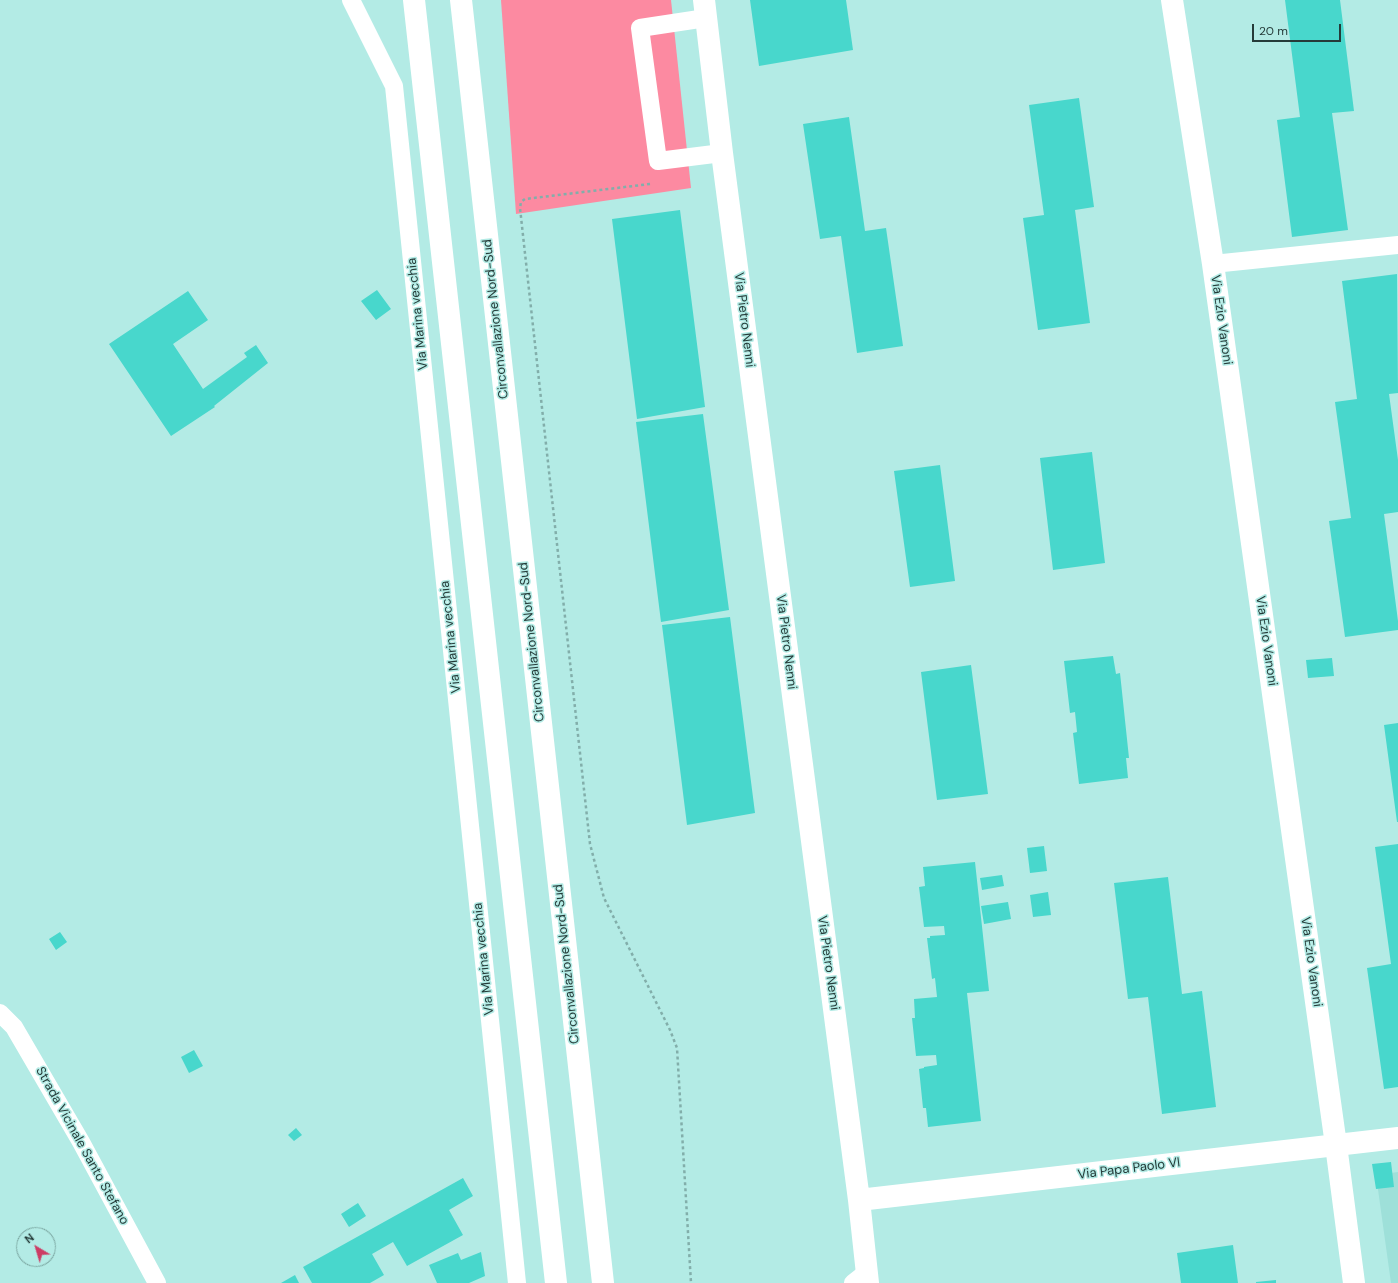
<!DOCTYPE html>
<html>
<head>
<meta charset="utf-8">
<style>
	body { margin:0 }
	#map { position:relative; width:1398px; height:1283px; overflow:hidden; background:#b3ebe5; font-family:"DM Sans",sans-serif }
	canvas { display:block }
	.north { position:absolute; left:16px; top:1227px; width:40px; height:40px; box-sizing:border-box; background:#b3ebe5; border:1px solid #7aa5a0; border-radius:50%; rotate:322deg; font-size:11px; font-weight:700; line-height:16px; text-align:center; color:#253b39 }
	.north::after { content:''; display:block; margin:auto; width:14px; height:18px; background:#cc3d65; clip-path:polygon(50% 0,100% 100%,50% 72%,0 100%) }
	.scale { position:absolute; left:1252px; top:24px; width:89px; height:18px; box-sizing:border-box; border:2px solid #253b39; border-top:0; padding-left:5px; font-size:12px; line-height:14px; white-space:nowrap; color:#253b39; -webkit-text-stroke:3px #b3ebe5; paint-order:stroke }
</style>
</head>
<body>
<div id="map">
<canvas width="1398" height="1283"></canvas>
<div class="north">N</div>
<div class="scale">20 m</div>
</div>
<script>
const g = document.querySelector('canvas').getContext('2d');
g.lineJoin = 'round';
function fillPath(path, color) { g.fillStyle = color; g.fill(path, 'evenodd'); }
const poly = rows => new Path2D(rows.map(r => 'M' + r).join(''));
function stroke(path, color, width, dash) { g.strokeStyle = color; g.lineWidth = width; g.lineCap = dash ? 'butt' : 'round'; g.setLineDash(dash || []); g.stroke(path); }
function write(font, color, halo, rows, align = 'center') {
  g.font = font + ' "DM Sans",sans-serif'; g.lineWidth = 3; g.setLineDash([]); g.textBaseline = 'middle'; g.strokeStyle = halo; g.fillStyle = color; for (const [text, x, y, turn = 0] of rows) {
    g.save(); g.translate(x, y); g.rotate((+turn || 0) * Math.PI / 180); g.textAlign = isNaN(turn) ? turn : align; if (halo) g.strokeText(text, 0, 0); g.fillText(text, 0, 0); g.restore();
  }
}
fillPath(poly([
	[1398,1172,1398,1283,1391,1283,1376,1175]
]), '#9ee0d9');
fillPath(poly([
	[501,0,671,0,691,188,516,214]
]), '#fc8aa1');
fillPath(poly([
	[750,0,846,0,853,50,759,66],
	[1285,0,1340,0,1354,111,1332,113,1348,230,1292,237,1277,120,1300,117],
	[1079,98,1094,207,1075,210,1090,323,1038,330,1023,218,1044,215,1029,105],
	[849,117,865,231,886,228,903,346,857,353,841,236,820,239,803,124],
	[680,210,705,407,637,419,612,219],
	[1397,274,1398,393,1389,394,1398,460,1398,512,1384,514,1398,621,1398,630,1345,637,1329,521,1351,518,1335,402,1357,399,1342,281],
	[377,290,391,309,376,320,361,301],
	[188,291,208,320,173,344,203,389,247,357,244,353,256,345,268,363,214,406,215,407,171,436,109,344],
	[703,414,729,610,661,622,636,422],
	[1092,452,1105,563,1053,570,1040,458],
	[940,465,955,581,910,587,894,471],
	[730,617,755,813,687,825,662,625],
	[1113,656,1116,674,1120,673,1129,758,1126,758,1128,778,1079,784,1073,733,1077,732,1075,712,1070,713,1064,661],
	[1332,658,1334,676,1308,678,1306,660],
	[971,665,988,794,937,800,921,672],
	[1398,723,1398,822,1397,822,1384,725],
	[1398,844,1398,1087,1384,1089,1367,968,1391,964,1375,847],
	[1044,846,1047,871,1030,873,1027,848],
	[975,862,989,991,967,993,981,1121,928,1127,926,1108,923,1108,919,1069,924,1068,924,1067,937,1065,936,1055,916,1056,912,1018,915,1018,914,999,937,997,935,978,932,979,927,938,930,938,930,936,945,935,944,926,924,927,919,887,925,886,923,867],
	[1002,875,1004,886,982,890,980,878],
	[1168,877,1182,994,1202,991,1216,1107,1162,1114,1148,997,1128,999,1114,883],
	[1048,892,1051,915,1033,917,1030,895],
	[1008,902,1011,919,984,924,981,906],
	[60,932,67,942,56,950,49,939],
	[194,1050,203,1066,189,1073,181,1057],
	[296,1128,302,1135,294,1141,288,1135],
	[1391,1162,1394,1187,1376,1189,1372,1164],
	[463,1178,473,1196,449,1210,463,1235,407,1266,393,1242,372,1254,384,1275,370,1283,312,1283,303,1267],
	[358,1203,366,1216,349,1227,341,1214],
	[1233,1245,1238,1283,1181,1283,1177,1253],
	[481,1252,485,1276,469,1283,437,1283,429,1265,458,1253,461,1260],
	[295,1275,299,1283,281,1283],
	[1276,1280,1276,1283,1256,1283,1256,1282]
]), '#48d7cc');
stroke(poly([
	[650,184,525,199,521,202,520,208,590,844,604,898,670,1030,677,1048,691,1283]
]), '#82aeaa', 2.5, [3, 3]);
stroke(poly([
	[351,0,394,86,517,1283],
	[706,18,640,28,658,161,722,153],
	[1213,264,1398,245],
	[0,1013,14,1027,81,1142,157,1283],
	[853,1283,867,1272]
]), '#fff', 18);
stroke(poly([
	[704,0,722,153,859,1200,868,1283],
	[1172,0,1213,264,1336,1145,1354,1283],
	[859,1200,1398,1138]
]), '#fff', 22);
stroke(poly([
	[414,0,556,1283],
	[461,0,603,1283]
]), '#fff', 22);
write('13px', '#253b39', '#b3ebe5', [
	["Via Marina vecchia",418,314,-96],
	["Circonvallazione Nord-Sud",496,319,-96],
	["Via Pietro Nenni",744,320,83],
	["Via Ezio Vanoni",1221,320,82],
	["Via Marina vecchia",451,637,-96],
	["Via Ezio Vanoni",1266,641,82],
	["Circonvallazione Nord-Sud",532,642,-96],
	["Via Pietro Nenni",786,642,83],
	["Via Marina vecchia",484,959,-96],
	["Via Ezio Vanoni",1311,962,82],
	["Via Pietro Nenni",828,963,82],
	["Circonvallazione Nord-Sud",567,964,-96],
	["Strada Vicinale Santo Stefano",82,1146,61],
	["Via Papa Paolo VI",1129,1169,-7]
]);
</script>
</body>
</html>
